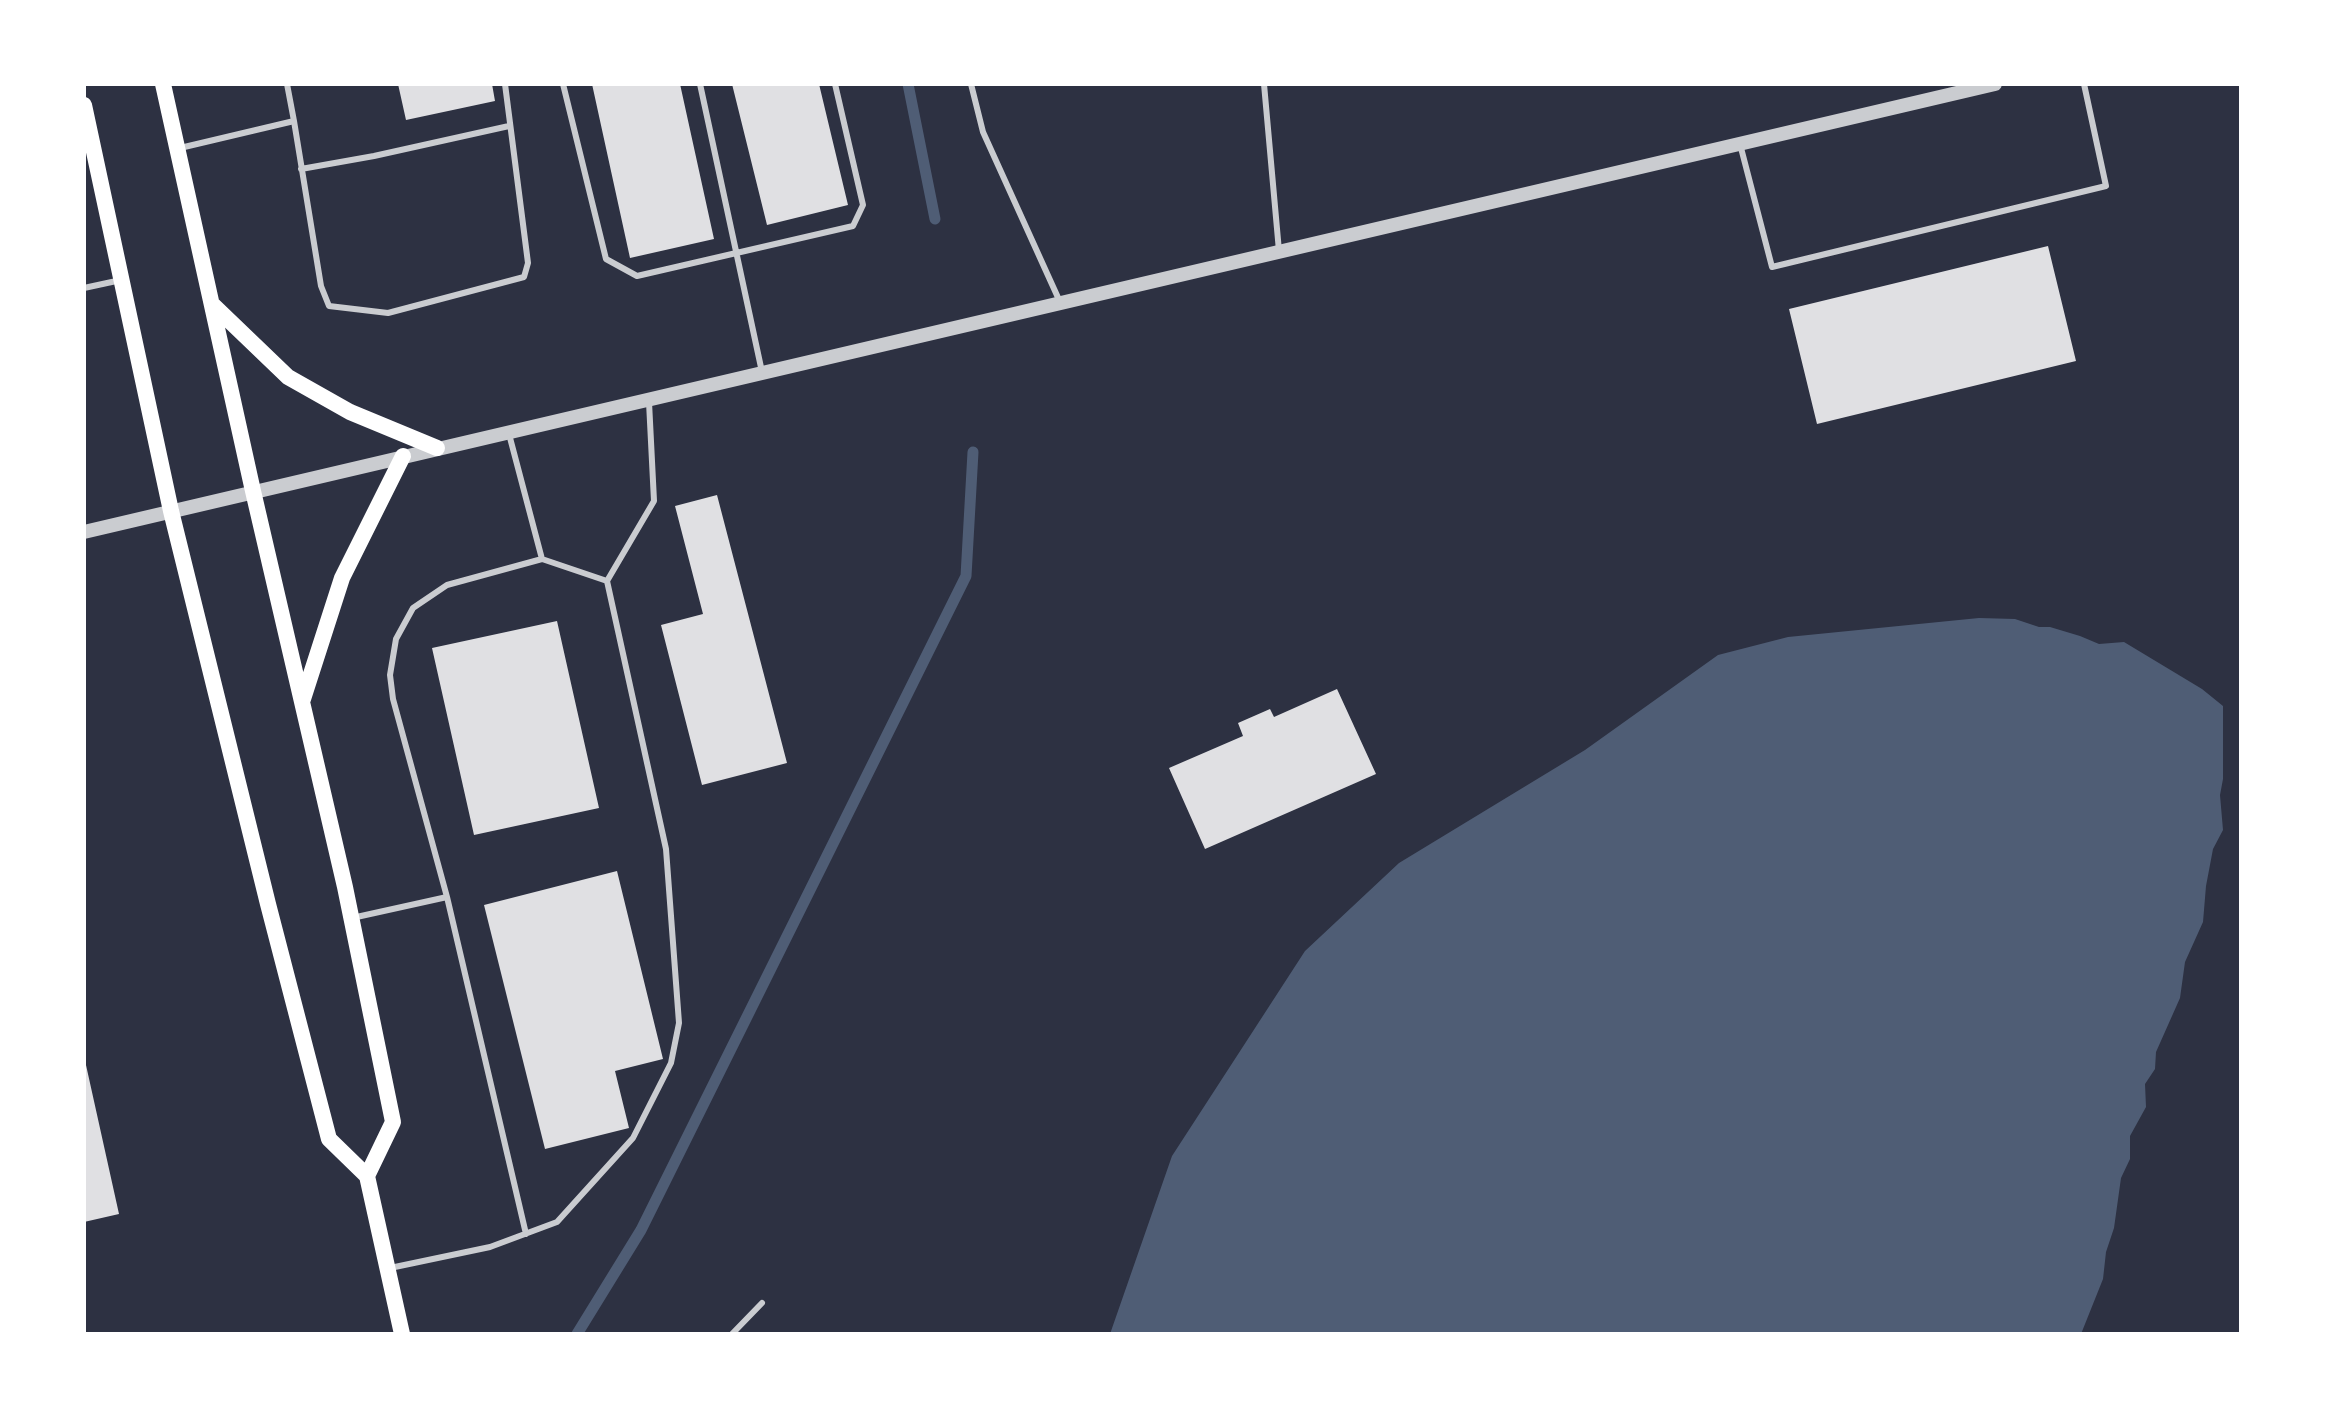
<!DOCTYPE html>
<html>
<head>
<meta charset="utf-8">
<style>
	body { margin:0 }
	#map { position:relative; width:2325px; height:1418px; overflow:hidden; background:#2d3142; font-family:Ubuntu,sans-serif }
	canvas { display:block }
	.frame { position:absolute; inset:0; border:86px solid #fff; pointer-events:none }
</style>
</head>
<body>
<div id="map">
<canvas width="2325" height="1418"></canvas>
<div class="frame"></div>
</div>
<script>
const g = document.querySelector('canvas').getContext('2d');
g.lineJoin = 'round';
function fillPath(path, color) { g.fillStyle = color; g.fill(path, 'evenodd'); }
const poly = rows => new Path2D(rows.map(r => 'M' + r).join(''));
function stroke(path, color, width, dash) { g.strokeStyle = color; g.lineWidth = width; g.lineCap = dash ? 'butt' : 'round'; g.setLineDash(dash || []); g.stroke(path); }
fillPath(poly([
	[1979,618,2015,619,2039,627,2050,627,2080,636,2099,644,2124,642,2202,689,2223,706,2223,779,2220,795,2223,830,2213,849,2206,886,2203,922,2185,962,2180,998,2156,1052,2155,1069,2145,1084,2146,1107,2130,1136,2130,1159,2121,1178,2114,1228,2106,1252,2103,1279,2081,1334,1110,1334,1172,1156,1305,951,1399,863,1585,750,1718,655,1788,637]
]), '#4f5d75');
stroke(poly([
	[908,84,935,219],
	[577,1334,641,1230,966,576,973,452]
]), '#4f5d75', 11);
fillPath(poly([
	[398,84,492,84,495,101,406,120],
	[592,84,680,84,714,239,630,258],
	[732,84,819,84,848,205,767,225],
	[2048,246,2076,361,1817,424,1789,309],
	[717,495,787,763,702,785,661,625,703,614,675,506],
	[557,621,599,808,474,835,432,648],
	[1337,689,1376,774,1205,849,1169,768,1243,736,1238,723,1270,709,1274,717],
	[617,871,663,1059,615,1071,629,1128,545,1149,484,905],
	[84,1056,119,1214,84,1222]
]), '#e0e0e3');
stroke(poly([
	[287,84,294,121],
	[563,84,606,259,637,276,853,226,863,205,835,84],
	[700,84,762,372],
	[971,84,983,132,1060,302],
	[1264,84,1279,251],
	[1740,144,1772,267,2106,186,2084,84],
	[180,148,294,121,321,286,329,306,388,313,524,277,528,263,505,84],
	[301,169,374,156,509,126],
	[84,288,121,280],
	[509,434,542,559,607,581],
	[447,897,393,699,390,675,396,639,413,608,447,585,542,559],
	[352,918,447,897,526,1234],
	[390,1268,490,1247,557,1222,633,1138,671,1063,679,1023,666,849,607,581,654,501,649,402],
	[732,1334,762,1303]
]), '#caccd0', 6);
stroke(poly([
	[84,532,1995,84]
]), '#caccd0', 14);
stroke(poly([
	[163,84,253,491,345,887,393,1122,367,1176],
	[84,105,171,511,268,904,329,1139,367,1176,402,1334],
	[212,304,288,377,350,412,437,448],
	[303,699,342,578,403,456]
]), '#fff', 16);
</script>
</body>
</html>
